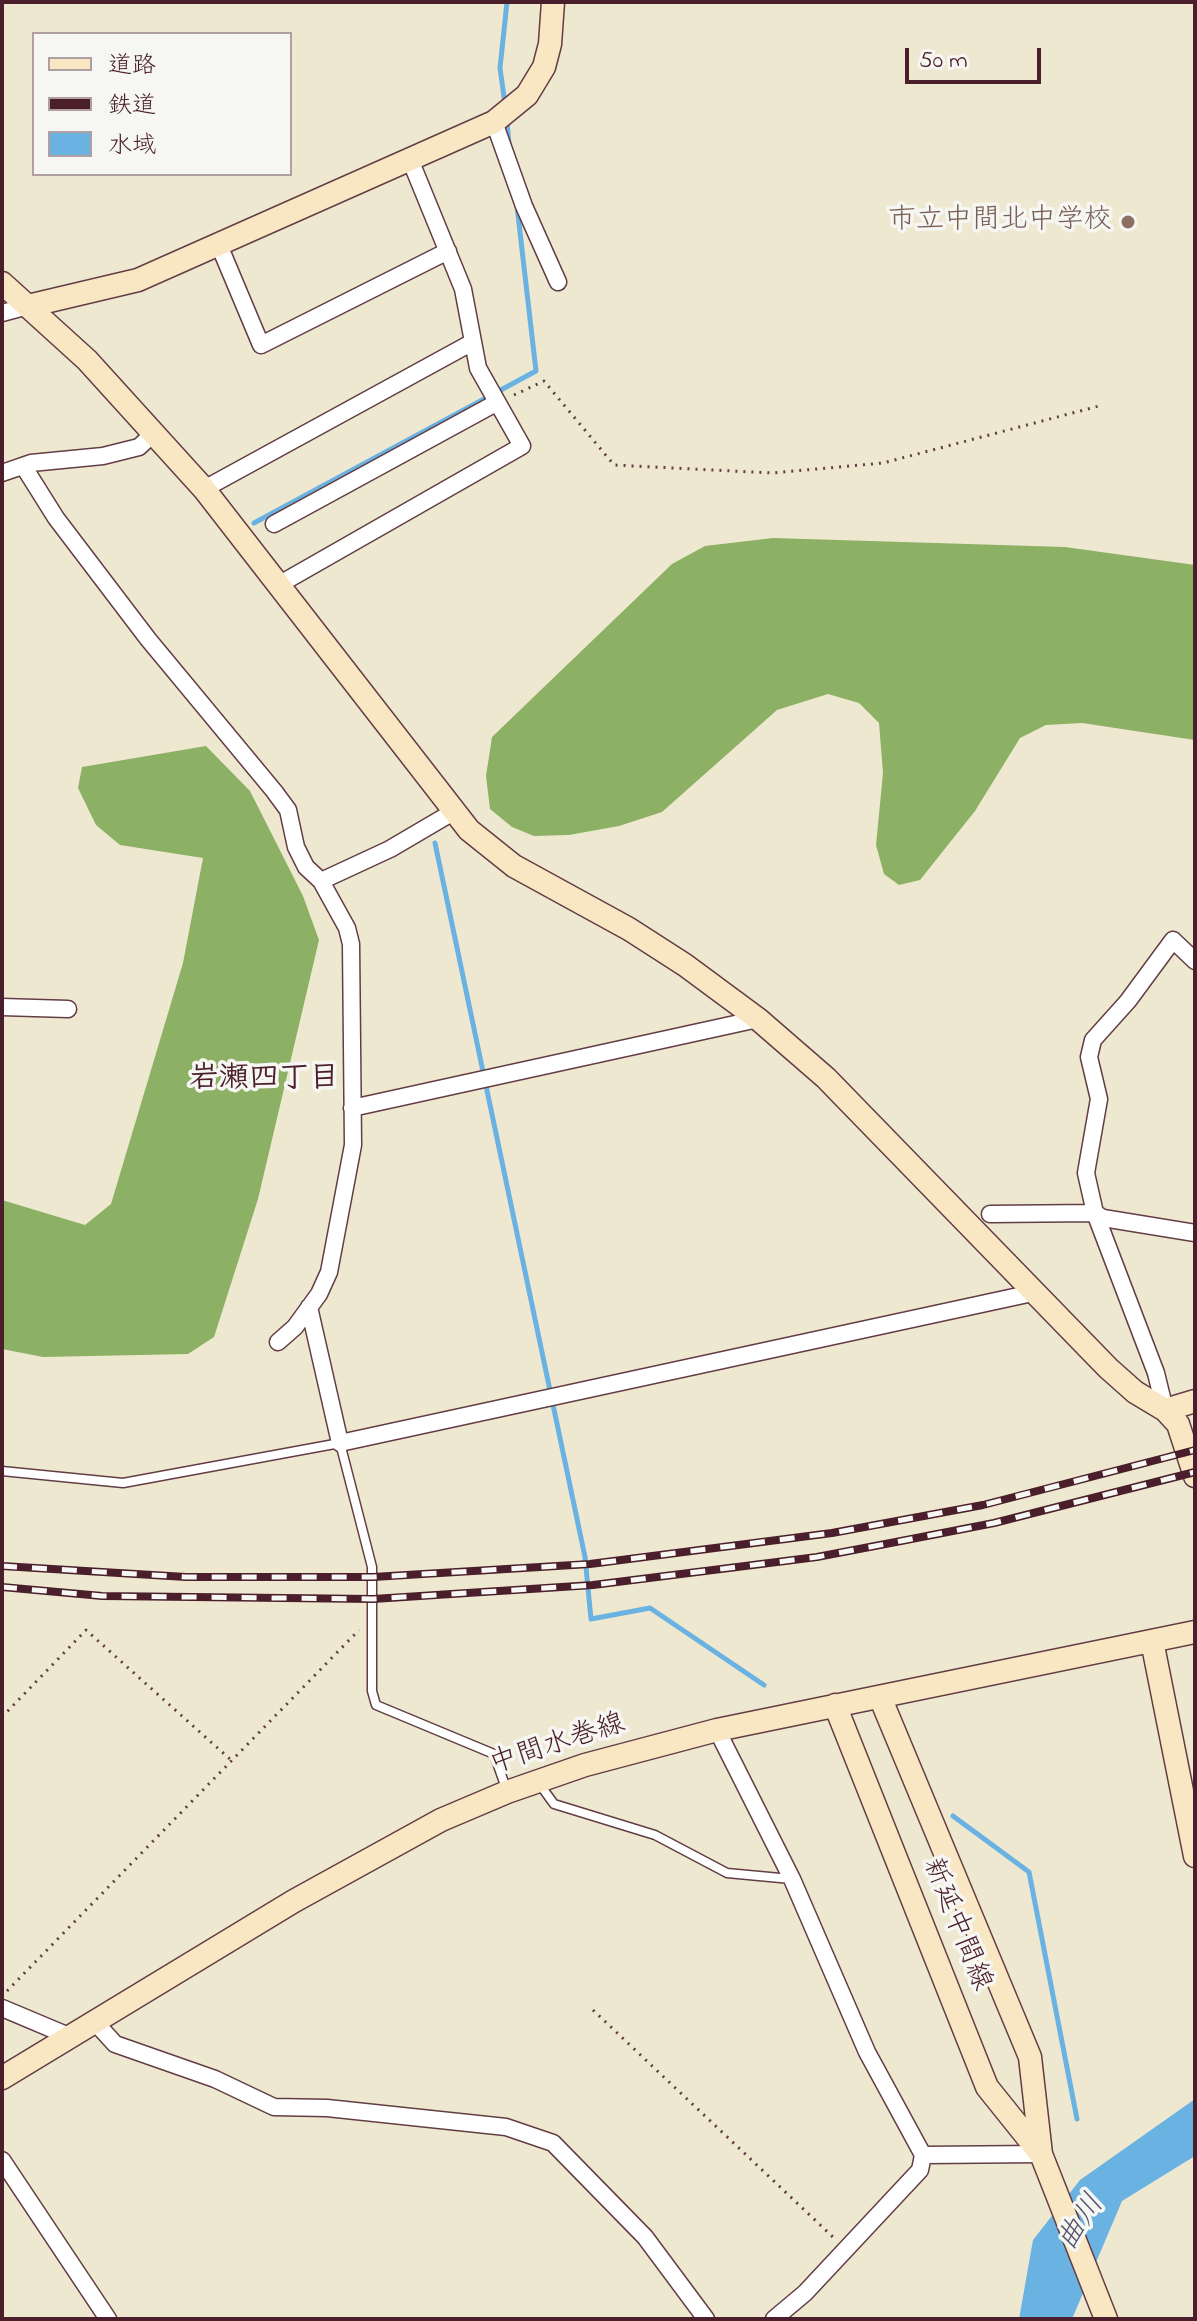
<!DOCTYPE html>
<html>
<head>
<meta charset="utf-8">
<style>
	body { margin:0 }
	#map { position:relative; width:1197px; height:2321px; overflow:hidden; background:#efe8d1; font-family:"Indie Flower","Klee One",sans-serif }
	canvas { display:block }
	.frame { position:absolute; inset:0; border:4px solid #4a1f2b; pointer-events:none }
	.legend { position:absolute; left:32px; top:32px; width:260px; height:144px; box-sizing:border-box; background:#f6f6f2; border:2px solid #b1a0a2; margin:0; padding:10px 14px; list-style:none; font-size:24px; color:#4a1f2b }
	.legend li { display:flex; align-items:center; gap:16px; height:40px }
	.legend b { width:40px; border:2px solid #b1a0a2 }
	.scale { position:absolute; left:905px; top:48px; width:136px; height:36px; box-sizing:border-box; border:4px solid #4a1f2b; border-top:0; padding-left:10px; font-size:24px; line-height:28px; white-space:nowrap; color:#4a1f2b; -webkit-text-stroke:6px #f6f6f2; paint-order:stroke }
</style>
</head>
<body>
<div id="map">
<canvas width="1197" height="2321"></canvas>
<div class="frame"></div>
<ul class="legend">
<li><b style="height:10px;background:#f9e7c3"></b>道路</li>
<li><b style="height:10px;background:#4a1f2b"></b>鉄道</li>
<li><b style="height:22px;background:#6ab2e2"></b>水域</li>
</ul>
<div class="scale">50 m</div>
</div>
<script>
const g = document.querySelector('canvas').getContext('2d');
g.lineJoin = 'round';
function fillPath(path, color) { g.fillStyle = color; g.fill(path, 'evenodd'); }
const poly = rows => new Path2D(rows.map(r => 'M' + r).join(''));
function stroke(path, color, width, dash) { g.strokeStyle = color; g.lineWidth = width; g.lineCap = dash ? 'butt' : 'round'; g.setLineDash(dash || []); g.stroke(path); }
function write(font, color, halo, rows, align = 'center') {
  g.font = font + ' "Indie Flower","Klee One",sans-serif'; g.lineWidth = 7; g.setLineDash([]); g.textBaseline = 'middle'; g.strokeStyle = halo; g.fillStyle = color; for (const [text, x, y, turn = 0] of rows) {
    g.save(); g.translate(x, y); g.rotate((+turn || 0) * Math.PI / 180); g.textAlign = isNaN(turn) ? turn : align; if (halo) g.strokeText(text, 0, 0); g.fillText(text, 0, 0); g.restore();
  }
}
fillPath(poly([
	[773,538,1065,547,1195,565,1195,740,1082,723,1046,725,1020,738,975,811,920,880,899,885,884,874,876,845,883,773,879,723,859,703,828,694,777,710,662,812,619,826,569,835,534,836,512,827,490,809,486,776,492,737,672,564,705,546],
	[206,746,250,791,303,896,319,940,258,1199,214,1337,188,1354,43,1357,2,1349,2,1200,85,1225,111,1204,183,963,203,858,120,845,96,825,78,788,82,767]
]), '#8cb064');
fillPath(poly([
	[1195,2099,1195,2156,1122,2201,1072,2319,1019,2319,1033,2240,1080,2180]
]), '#6ab2e2');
stroke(poly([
	[505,104,500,68,507,2],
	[507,122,509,144],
	[254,523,536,371,517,206],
	[435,843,585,1557,591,1619,650,1608,764,1685],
	[953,1816,1029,1872,1077,2119]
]), '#6ab2e2', 5);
const lane = poly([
	[2,1471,123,1483,340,1443,372,1567,372,1691,376,1705,494,1754,507,1791],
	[538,1782,554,1804,655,1835,727,1873,791,1879]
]);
const street = poly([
	[494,122,524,206,558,282],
	[219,245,261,345,448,251],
	[2,313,28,306],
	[24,467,56,518,148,639,274,791,288,810,296,847,306,867,321,881,347,928,351,944,353,1145,329,1272,319,1294,295,1327,278,1342],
	[2,473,31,463,103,456,139,447,154,433],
	[204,489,471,343],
	[274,524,496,403],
	[280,584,522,446,478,368,463,289,409,157],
	[321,881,390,849,453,812],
	[2,1007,68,1009],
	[352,1108,758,1019],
	[990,1214,1095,1213,1103,1218,1195,1233],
	[309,1307,340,1443,1037,1292],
	[1165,1410,1156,1373,1095,1213,1086,1173,1099,1099,1089,1057,1093,1040,1128,1001,1173,940,1195,961],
	[717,1730,792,1879,867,2052,923,2155,920,2170,805,2293,774,2319],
	[2,2008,71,2037],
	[95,2022,115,2044,215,2079,274,2107,327,2108,506,2127,553,2143,645,2237,706,2319],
	[923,2155,1041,2154],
	[2,2160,108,2319]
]);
const secondary = poly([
	[2,283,87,360,204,489,469,830,514,866,629,929,685,965,758,1019,826,1078,1108,1368,1135,1392,1165,1410,1178,1424,1195,1476],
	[28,306,138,280,494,122,527,95,544,67,550,44,553,2],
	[1165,1410,1195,1401],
	[1152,1641,1195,1856],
	[880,1697,1030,2057,1041,2154,1106,2319],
	[835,1705,987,2087,1040,2153],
	[2,2078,294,1901,441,1820,507,1792,585,1765,717,1730,1195,1632]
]);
stroke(lane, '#633d44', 11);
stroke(street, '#633d44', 19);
stroke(secondary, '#633d44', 25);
stroke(poly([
	[514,395,544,381,614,465,772,473,883,463,1099,406],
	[2,1717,86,1630,231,1760],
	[7,1991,359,1630],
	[593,2010,834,2238]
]), '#633d44', 3, [2, 6]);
stroke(lane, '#fff', 8);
stroke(street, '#fff', 16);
stroke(secondary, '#f9e7c3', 22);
const rail = poly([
	[2,1566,186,1577,373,1577,590,1564,832,1533,983,1505,1195,1450],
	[2,1587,102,1596,373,1599,593,1585,817,1557,901,1541,994,1523,1195,1472]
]);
stroke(rail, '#4a1f2b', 8);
stroke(rail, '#f6f6f2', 5, [15]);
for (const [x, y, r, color] of [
	[1128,222,8,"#8d6e63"]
]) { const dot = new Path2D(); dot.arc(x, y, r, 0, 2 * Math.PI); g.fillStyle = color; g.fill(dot); stroke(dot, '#f6f6f2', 3); }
write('28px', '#785e54', '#f6f6f2', [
	["市立中間北中学校",1112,222]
], 'right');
write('28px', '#4a1f2b', '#f6f6f2', [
	["中間水巻線",558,1746,-18],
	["新延中間線",955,1925,68]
]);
write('bold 30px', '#4a1f2b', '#f6f6f2', [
	["岩瀬四丁目",264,1081]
]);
write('italic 30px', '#55526b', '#f6f6f2', [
	["曲川",1083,2224,-57]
]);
</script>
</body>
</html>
